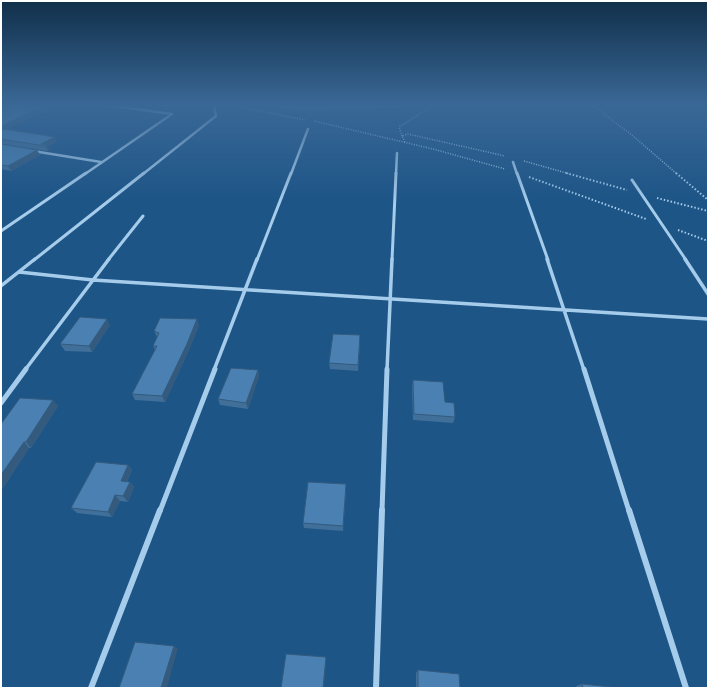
<!DOCTYPE html>
<html>
<head>
<meta charset="utf-8">
<style>
	body { margin:0 }
	#map { position:relative; width:709px; height:689px; overflow:hidden; background:#1d5587; font-family:"Noto Sans",sans-serif }
	canvas { display:block }
	.frame { position:absolute; inset:0; border:2px solid #fff; pointer-events:none }
</style>
</head>
<body>
<div id="map">
<canvas width="709" height="689"></canvas>
<div class="frame"></div>
</div>
<script>
const g = document.querySelector('canvas').getContext('2d');
g.lineJoin = 'round';
function fillPath(path, color) { g.fillStyle = color; g.fill(path, 'evenodd'); }
const poly = rows => new Path2D(rows.map(r => 'M' + r).join(''));
function stroke(path, color, width, dash) { g.strokeStyle = color; g.lineWidth = width; g.lineCap = dash ? 'butt' : 'round'; g.setLineDash(dash || []); g.stroke(path); }
fillPath(poly([
	[266,105,415,105,397,108,300,111]
]), '#316fa4');
stroke(poly([
	[231,105,305,120],
	[592,105,633,136,677,174],
	[314,121,433,149,505,169],
	[402,136,399,127,434,105],
	[405,142,402,136,408,134,505,156],
	[524,161,570,174]
]), '#a6cceb', 1.5, [1, 1.5]);
stroke(poly([
	[566,173,627,190],
	[676,173,708,200],
	[529,177,646,219],
	[657,198,708,211],
	[678,230,708,241]
]), '#a6cceb', 2, [1.5, 2]);
stroke(poly([
	[106,105,172,114],
	[33,151,101,162],
	[513,162,517,174],
	[85,174,172,114],
	[143,174,216,116,214,105],
	[291,174,308,129],
	[396,174,397,153]
]), '#a6cceb', 2.5);
stroke(poly([
	[517,173,548,260],
	[632,180,686,260],
	[1,231,86,173],
	[34,260,144,173],
	[108,260,143,216],
	[257,260,291,173],
	[392,260,396,173]
]), '#a6cceb', 3);
stroke(poly([
	[547,259,584,370],
	[685,259,708,294],
	[19,272,93,280,708,319],
	[1,286,35,259],
	[25,370,109,259],
	[214,370,257,259],
	[387,370,392,259]
]), '#a6cceb', 3.5);
stroke(poly([
	[584,369,629,511],
	[1,403,26,369],
	[160,511,215,369],
	[382,511,387,369]
]), '#a6cceb', 5);
stroke(poly([
	[629,510,686,688],
	[91,688,160,510],
	[376,688,382,510]
]), '#a6cceb', 6);
fillPath(poly([
	[1,105,55,105,7,129,55,137,57,141,48,147,49,150,48,151,1,144,1,130,2,130,1,129],
	[1,144,37,150,40,155,11,171,1,169],
	[110,325,92,352,65,351,60,344],
	[199,325,189,350,165,402,135,400,132,394,155,350,153,346,157,337,154,331],
	[360,341,358,371,330,369,329,363],
	[258,370,259,376,248,409,220,405,218,399],
	[413,380,445,402,455,417,453,423,413,420,412,386],
	[58,406,31,448,29,448,1,491,1,424],
	[128,465,132,470,127,482,130,482,134,487,128,502,120,501,112,517,77,513,71,508],
	[346,490,343,531,304,528,303,523],
	[418,670,460,688,416,688,416,673],
	[582,684,620,688,577,688,576,686]
]), '#406f99');
fillPath(poly([
	[44,105,55,105,5,130,2,126],
	[55,137,57,141,48,147,49,150,48,151,45,146,41,144],
	[37,150,40,155,11,171,8,166],
	[107,319,110,325,92,352,89,346],
	[197,319,199,325,189,350,165,402,162,396],
	[258,370,259,376,248,409,246,403],
	[53,400,58,406,31,448,26,442],
	[24,442,29,448,1,491,1,475],
	[128,465,132,470,125,486,121,481],
	[130,482,134,487,128,502,123,496],
	[346,484,346,490,343,531,343,526],
	[115,495,120,501,112,517,108,512],
	[174,646,178,648,167,688,161,688],
	[326,657,326,660,324,688,323,688]
]), '#345a7d');
const building = poly([
	[1,105,44,105,2,126,1,125,1,105],
	[4,129,55,137,41,144,47,145,45,146,1,139,1,130,4,129],
	[1,144,37,150,8,166,1,165,1,144],
	[80,317,107,319,89,346,60,344,80,317],
	[160,318,197,319,187,344,162,396,132,394,157,346,153,346,159,333,154,331,160,318],
	[333,334,360,335,358,365,329,363,333,334],
	[231,368,258,370,246,403,218,399,231,368],
	[413,380,443,382,445,402,454,403,455,417,414,414,413,380],
	[20,398,53,400,26,442,24,442,1,475,1,424,20,398],
	[96,462,128,465,121,481,130,482,123,496,115,495,108,512,71,508,96,462],
	[308,482,346,484,343,526,303,523,308,482],
	[135,642,174,646,161,688,119,688,135,642],
	[286,654,326,657,323,688,281,688,286,654],
	[418,670,459,674,460,688,418,688,418,670],
	[582,684,620,688,583,688,582,684]
]);
fillPath(building, '#4a81b2');
stroke(building, '#345a7d', 1);
const sky = g.createLinearGradient(0, 0, 0, 202);
sky.addColorStop(0, '#102f4a');
sky.addColorStop(0.52, '#3a6896');
sky.addColorStop(1, '#3a689600');
g.fillStyle = sky;
g.fillRect(0, 0, 709, 202);
</script>
</body>
</html>
